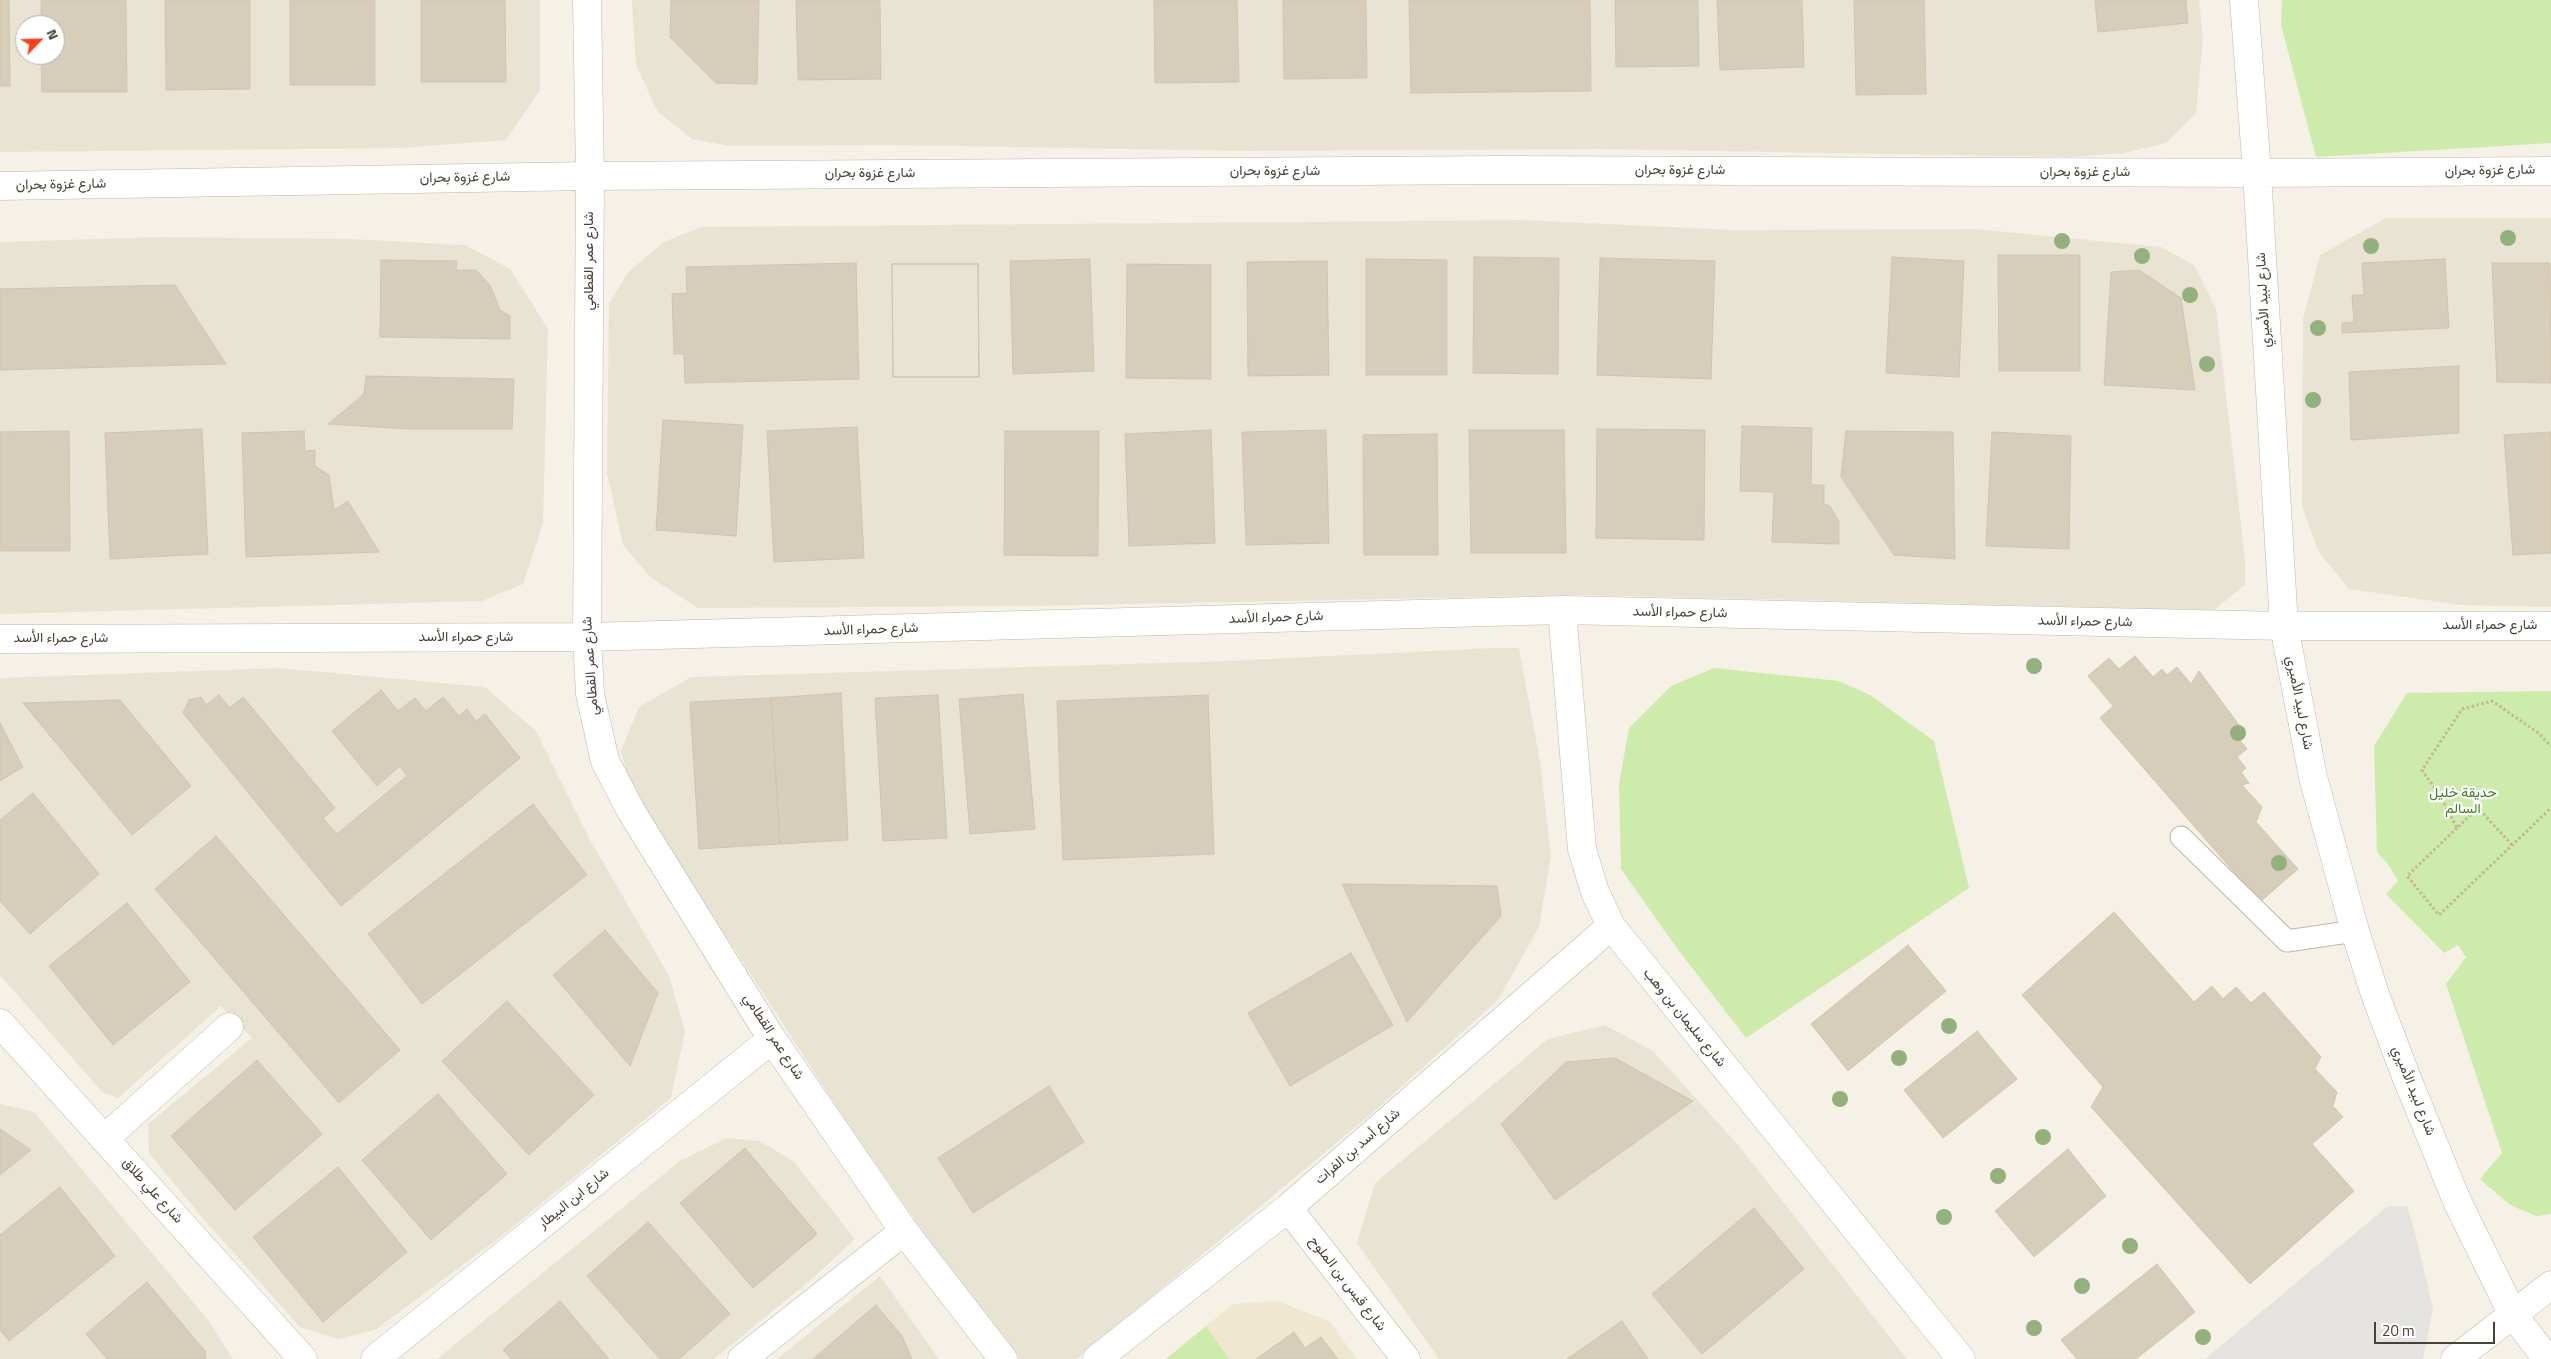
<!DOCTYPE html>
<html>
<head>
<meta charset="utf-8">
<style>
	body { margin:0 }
	#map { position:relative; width:2551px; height:1359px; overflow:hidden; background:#f5f1e6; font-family:"Titillium Web",sans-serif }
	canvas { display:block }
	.north { position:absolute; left:15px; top:15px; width:50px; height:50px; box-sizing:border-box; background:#fff; border:1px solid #b6b3ae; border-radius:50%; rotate:66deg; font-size:14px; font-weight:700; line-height:20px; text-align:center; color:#484135 }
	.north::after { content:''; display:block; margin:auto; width:18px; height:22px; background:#ff3d13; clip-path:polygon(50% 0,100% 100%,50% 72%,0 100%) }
	.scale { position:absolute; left:2374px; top:1322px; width:121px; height:22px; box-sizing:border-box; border:2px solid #484135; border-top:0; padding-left:6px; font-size:15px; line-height:18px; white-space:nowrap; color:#484135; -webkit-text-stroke:4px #fff; paint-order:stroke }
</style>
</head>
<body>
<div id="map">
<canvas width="2551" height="1359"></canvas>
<div class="north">N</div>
<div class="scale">20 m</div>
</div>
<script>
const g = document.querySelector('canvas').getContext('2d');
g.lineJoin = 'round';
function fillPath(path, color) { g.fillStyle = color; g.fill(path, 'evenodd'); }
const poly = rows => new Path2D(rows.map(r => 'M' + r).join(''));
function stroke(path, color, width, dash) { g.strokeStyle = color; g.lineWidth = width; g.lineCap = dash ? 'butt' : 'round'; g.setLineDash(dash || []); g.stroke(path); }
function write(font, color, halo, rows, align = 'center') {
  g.font = font + ' "Titillium Web",Vazirmatn,sans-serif'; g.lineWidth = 4.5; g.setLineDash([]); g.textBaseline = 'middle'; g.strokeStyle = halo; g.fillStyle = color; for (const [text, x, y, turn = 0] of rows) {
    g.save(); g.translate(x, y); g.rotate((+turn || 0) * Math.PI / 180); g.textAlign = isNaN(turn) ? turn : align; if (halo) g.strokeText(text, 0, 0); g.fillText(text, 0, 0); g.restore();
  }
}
fillPath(poly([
	[0,0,540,0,540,90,506,140,400,148,0,152],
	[25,25,55,25,55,55,25,55],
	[632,0,2199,0,2203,38,2196,113,2166,143,2123,153,2071,157,1600,149,1248,151,889,145,730,146,692,139,657,111,636,64],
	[2386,218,2551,218,2551,607,2461,605,2349,589,2318,551,2302,505,2303,319,2320,255],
	[1521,220,1732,230,1974,229,2161,247,2194,265,2216,309,2245,559,2245,585,2214,610,1585,595,1029,606,698,608,650,577,623,545,607,473,609,304,628,272,664,242,701,227],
	[161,237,350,239,465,245,510,269,548,329,543,523,523,584,482,601,0,614,0,242],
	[1492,648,1519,648,1540,761,1551,856,1539,927,1498,1000,1371,1114,1077,1359,1019,1359,949,1269,844,1118,702,899,630,784,621,751,639,707,691,677,1228,661],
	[280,668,485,687,536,731,589,838,669,976,685,1032,671,1098,499,1238,375,1330,338,1339,300,1327,199,1214,149,1153,148,1124,252,1038,221,1006,118,1098,102,1092,0,975,0,678],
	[1605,1025,1653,1051,1739,1146,1907,1359,1439,1359,1357,1243,1375,1183,1548,1039],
	[0,1104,34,1112,208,1320,233,1359,0,1359],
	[727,1138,760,1141,794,1162,855,1239,814,1277,714,1359,437,1359,680,1161],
	[880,1276,939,1359,777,1359]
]), '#e9e3d4');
fillPath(poly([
	[1277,1301,1329,1321,1357,1359,1166,1359,1233,1304]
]), '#efe7cf');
fillPath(poly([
	[2282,0,2551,0,2551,143,2316,157,2281,25],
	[1714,668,1839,681,1870,695,1934,741,1969,888,1746,1038,1676,947,1621,869,1619,784,1629,728,1671,686],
	[2551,691,2551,1214,2536,1216,2510,1205,2480,1179,2502,1153,2446,984,2466,957,2458,945,2444,953,2386,894,2398,881,2388,864,2377,852,2374,746,2407,693],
	[1206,1326,1229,1359,1166,1359]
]), '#cdecab');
fillPath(poly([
	[2388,1206,2407,1206,2416,1236,2433,1309,2423,1359,2205,1359]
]), '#e5e3df');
const building = poly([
	[0,0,9,0,10,86,0,86,0,0],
	[41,0,126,0,127,92,42,92,41,55,55,55,55,25,41,25,41,0],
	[165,0,250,0,250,89,166,90,165,0],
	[290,0,375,0,375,85,290,85,290,0],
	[421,0,505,0,506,82,421,82,421,0],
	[671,0,759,0,757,84,716,83,670,37,671,0],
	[796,0,880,0,881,79,798,80,796,0],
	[1154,0,1237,0,1239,82,1155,83,1154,0],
	[1283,0,1366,0,1367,78,1284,79,1283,0],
	[1409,0,1590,0,1591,91,1411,93,1409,0],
	[1615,0,1698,0,1699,66,1616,67,1615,0],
	[1717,0,1802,0,1804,67,1720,70,1717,0],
	[1854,0,1924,0,1926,94,1856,95,1854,0],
	[2095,0,2186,0,2188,23,2098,32,2095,0],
	[1998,255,2080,255,2080,371,1999,371,1998,255],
	[1474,257,1559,258,1558,374,1473,373,1474,257],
	[1892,257,1964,261,1959,377,1886,373,1892,257],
	[1600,258,1715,261,1711,379,1597,375,1600,258],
	[1090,259,1094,371,1013,374,1010,261,1090,259],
	[1366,259,1447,260,1447,375,1366,375,1366,259],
	[2445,259,2449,328,2342,333,2342,323,2354,322,2352,295,2364,295,2362,263,2445,259],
	[381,260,457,261,456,270,476,270,490,285,500,310,510,316,510,339,380,337,381,260],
	[1327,261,1329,375,1248,376,1247,262,1327,261],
	[856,263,859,379,685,383,684,354,674,354,672,294,687,293,686,267,856,263],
	[2492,263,2550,263,2551,383,2497,382,2492,263],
	[892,264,978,264,979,377,893,377,892,264],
	[892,264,978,264,979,377,893,377,892,264],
	[1127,264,1211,265,1211,379,1126,378,1127,264],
	[2139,270,2181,298,2195,390,2104,385,2111,272,2139,270],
	[175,285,226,364,0,370,0,289,175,285],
	[2459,366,2459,433,2351,440,2349,372,2459,366],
	[366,376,514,379,512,429,410,429,328,424,364,394,366,376],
	[663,420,743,425,736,536,656,530,663,420],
	[1742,426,1812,428,1811,485,1824,485,1824,504,1830,506,1839,522,1839,544,1772,542,1774,492,1740,491,1742,426],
	[857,427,864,558,774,562,767,431,857,427],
	[202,429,208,554,110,559,105,433,202,429],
	[1597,429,1705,430,1704,540,1596,538,1597,429],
	[1211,430,1215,543,1129,546,1125,434,1211,430],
	[1326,430,1329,543,1246,545,1242,432,1326,430],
	[1469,430,1564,430,1566,553,1471,553,1469,430],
	[69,431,70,551,0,551,0,432,69,431],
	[304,431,305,451,315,450,315,466,329,475,334,510,348,501,379,552,246,557,242,433,304,431],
	[1005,431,1099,431,1098,556,1004,555,1005,431],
	[1846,431,1953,432,1955,559,1894,555,1841,477,1846,431],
	[1992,432,2071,436,2069,549,1986,546,1992,432],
	[2551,432,2551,553,2513,555,2504,435,2551,432],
	[1437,434,1438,555,1364,555,1363,435,1437,434],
	[2135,656,2153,677,2162,669,2167,675,2177,667,2191,684,2199,671,2242,729,2235,734,2247,749,2237,757,2246,768,2241,772,2249,783,2242,785,2262,807,2256,822,2298,869,2260,902,2100,718,2113,706,2088,676,2109,658,2119,669,2135,656],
	[381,690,398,711,415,698,426,711,443,697,459,716,467,709,476,721,485,714,520,758,341,906,183,713,189,700,201,697,206,705,219,695,230,708,243,697,335,808,323,818,337,834,407,776,400,766,377,786,332,731,381,690],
	[841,693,848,840,780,844,771,698,841,693],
	[1023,694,1035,829,970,834,959,699,1023,694],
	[938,695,947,838,883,841,875,698,938,695],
	[1208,695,1214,854,1063,860,1057,701,1208,695],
	[771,698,780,844,699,849,690,702,771,698],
	[120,700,191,786,132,835,23,703,120,700],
	[0,723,23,767,0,781,0,723],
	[33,793,99,874,30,934,0,901,0,820,33,793],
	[533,804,587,875,422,1004,368,934,533,804],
	[216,836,400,1050,339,1103,155,889,216,836],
	[1342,884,1497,886,1501,916,1407,1022,1342,884],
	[127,903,190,982,113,1045,49,966,127,903],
	[2114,912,2194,1002,2212,986,2223,999,2236,987,2251,1003,2264,992,2321,1057,2315,1069,2337,1092,2333,1106,2343,1117,2312,1144,2354,1191,2250,1284,2091,1107,2103,1087,2022,995,2114,912],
	[605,930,658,993,630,1066,553,975,605,930],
	[1908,945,1946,991,1848,1071,1811,1024,1908,945],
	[1351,953,1393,1025,1290,1086,1248,1013,1351,953],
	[507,1001,594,1095,529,1155,442,1061,507,1001],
	[1977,1031,2017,1079,1943,1138,1904,1090,1977,1031],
	[1615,1058,1693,1101,1555,1200,1501,1124,1566,1062,1615,1058],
	[257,1060,322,1134,235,1210,171,1136,257,1060],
	[1049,1086,1084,1142,973,1213,938,1158,1049,1086],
	[438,1094,507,1174,431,1240,362,1160,438,1094],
	[0,1129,31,1150,0,1175,0,1129],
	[745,1148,817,1234,753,1288,680,1203,745,1148],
	[2068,1149,2106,1196,2034,1257,1995,1211,2068,1149],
	[338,1167,407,1252,323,1322,253,1237,338,1167],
	[60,1187,115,1256,9,1341,0,1330,0,1235,60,1187],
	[1754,1208,1804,1269,1702,1354,1652,1294,1754,1208],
	[648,1222,730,1314,679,1359,660,1359,587,1276,648,1222],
	[2157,1264,2195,1312,2136,1359,2077,1359,2061,1340,2157,1264],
	[147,1282,205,1351,206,1359,107,1359,86,1334,147,1282],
	[560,1301,609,1359,511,1359,503,1350,560,1301],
	[876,1305,902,1336,912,1359,813,1359,876,1305],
	[1622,1321,1648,1359,1567,1359,1622,1321],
	[1294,1332,1305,1348,1321,1337,1338,1359,1256,1359,1294,1332]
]);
fillPath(building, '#d7cdbb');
stroke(building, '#d3c5ad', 1);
const service = poly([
	[2181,837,2287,941,2355,931]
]);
const minor = poly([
	[587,0,590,176,587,637,590,694,605,761,631,811,772,1039,904,1231,1003,1359],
	[2244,0,2257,173,2284,626,2313,777,2355,931,2376,997,2406,1076,2457,1201,2512,1313,2547,1359],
	[0,186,590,176,1506,170,2257,173,2551,171],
	[1562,610,1582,849,1595,892,1611,926,1961,1359],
	[0,639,587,637,1562,610,2284,626,2551,626],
	[0,1023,303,1359],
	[104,1139,229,1027],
	[1288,1208,1406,1359],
	[375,1359,772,1039],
	[742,1359,904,1231],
	[1097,1359,1288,1208,1611,926],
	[2455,1359,2551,1285]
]);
stroke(service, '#c1b9a8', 23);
stroke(minor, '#c1b9a8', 29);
stroke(poly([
	[2457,828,2407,876,2439,915,2551,808],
	[2512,845,2478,808,2457,828,2441,797,2422,770,2462,709,2492,701,2537,732,2551,746]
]), '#c4b698', 3, [2.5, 2.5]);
stroke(service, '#fff', 21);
stroke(minor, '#fff', 28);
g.fillStyle = '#93b27b';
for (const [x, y] of [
	[2508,238],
	[2062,241],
	[2371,246],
	[2142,256],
	[2190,295],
	[2318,328],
	[2207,364],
	[2313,400],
	[2034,666],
	[2238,733],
	[2279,863],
	[1949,1026],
	[1899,1058],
	[1840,1099],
	[2043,1137],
	[1998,1176],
	[1944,1217],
	[2130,1246],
	[2082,1286],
	[2034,1328],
	[2203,1337]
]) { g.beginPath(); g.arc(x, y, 8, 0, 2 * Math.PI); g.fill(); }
write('14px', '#484135', '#fff', [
	["شارع غزوة بحران",1680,171],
	["شارع غزوة بحران",2490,171,-1],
	["شارع غزوة بحران",1275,172],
	["شارع غزوة بحران",2085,173],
	["شارع غزوة بحران",870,174],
	["شارع غزوة بحران",465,178,-1],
	["شارع غزوة بحران",61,185,-1],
	["شارع عمر القطامي",590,261,-90],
	["شارع لبيد الأميري",2264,300,-93],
	["شارع حمراء الأسد",1680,613,1],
	["شارع حمراء الأسد",1276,618,-2],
	["شارع حمراء الأسد",2085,622,1],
	["شارع حمراء الأسد",2490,626],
	["شارع حمراء الأسد",871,630,-2],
	["شارع حمراء الأسد",466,638],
	["شارع حمراء الأسد",61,639],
	["شارع عمر القطامي",591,666,-94],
	["شارع لبيد الأميري",2299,703,79],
	["شارع سليمان بن وهب",1684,1018,51],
	["شارع عمر القطامي",773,1037,57],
	["شارع لبيد الأميري",2413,1091,68],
	["شارع أسد بن الفرات",1358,1147,-41],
	["شارع علي طلاق",152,1191,48],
	["شارع ابن البيطار",574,1199,-39],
	["شارع قيس بن الملوح",1347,1284,52]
]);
write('14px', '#437f23', '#fff', [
	["حديقة خليل",2463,794],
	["السالم",2463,810]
]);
</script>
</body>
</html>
